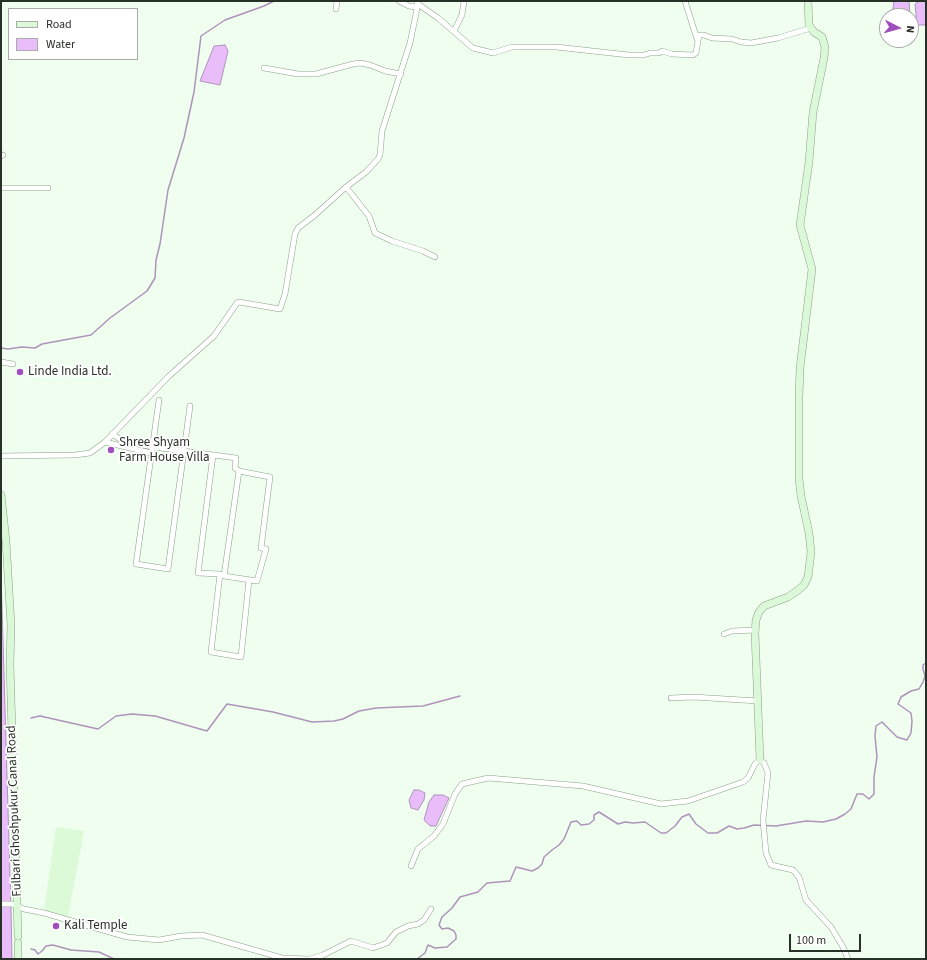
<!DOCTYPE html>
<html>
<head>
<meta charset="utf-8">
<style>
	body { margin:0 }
	#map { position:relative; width:927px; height:960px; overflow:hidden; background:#effeee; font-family:"Source Sans 3",sans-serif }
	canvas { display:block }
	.frame { position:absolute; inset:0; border:2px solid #283127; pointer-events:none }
	.legend { position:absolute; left:8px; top:8px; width:130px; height:52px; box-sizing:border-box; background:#fff; border:1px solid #a9ada9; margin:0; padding:5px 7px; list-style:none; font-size:12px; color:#283127 }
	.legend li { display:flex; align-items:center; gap:8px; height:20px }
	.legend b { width:20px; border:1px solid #a9ada9 }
	.north { position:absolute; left:879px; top:8px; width:40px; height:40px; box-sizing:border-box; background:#fff; border:1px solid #a9ada9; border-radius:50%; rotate:96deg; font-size:11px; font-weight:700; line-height:16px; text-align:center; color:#283127 }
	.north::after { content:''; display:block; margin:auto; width:14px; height:18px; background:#a14ebd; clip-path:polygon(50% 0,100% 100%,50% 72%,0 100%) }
	.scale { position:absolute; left:789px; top:934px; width:72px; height:18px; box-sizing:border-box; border:2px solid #283127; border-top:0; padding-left:5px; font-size:12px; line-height:14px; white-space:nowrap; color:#283127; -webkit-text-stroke:3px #fff; paint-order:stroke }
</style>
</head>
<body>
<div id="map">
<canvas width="927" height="960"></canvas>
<div class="frame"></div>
<ul class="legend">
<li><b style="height:5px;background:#dbf8d9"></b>Road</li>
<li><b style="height:11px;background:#e8bdf9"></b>Water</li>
</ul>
<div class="north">N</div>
<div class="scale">100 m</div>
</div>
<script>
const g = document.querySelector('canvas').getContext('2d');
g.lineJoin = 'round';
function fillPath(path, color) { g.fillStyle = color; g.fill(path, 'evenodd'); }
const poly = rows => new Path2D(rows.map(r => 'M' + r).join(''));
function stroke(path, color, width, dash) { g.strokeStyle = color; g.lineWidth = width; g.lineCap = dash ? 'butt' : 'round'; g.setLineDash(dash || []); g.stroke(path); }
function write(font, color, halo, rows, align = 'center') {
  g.font = font + ' "Source Sans 3",sans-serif'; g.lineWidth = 3.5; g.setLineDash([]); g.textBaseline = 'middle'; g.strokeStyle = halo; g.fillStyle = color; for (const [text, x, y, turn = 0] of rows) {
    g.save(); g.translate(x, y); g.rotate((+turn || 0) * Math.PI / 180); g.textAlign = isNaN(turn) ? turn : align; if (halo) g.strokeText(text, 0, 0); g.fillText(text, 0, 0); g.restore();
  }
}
fillPath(poly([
	[56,827,84,831,68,917,44,911]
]), '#dcf9d8');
const water = poly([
	[894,1,909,1,910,16,892,16,894,1],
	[920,1,926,1,926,25,917,25,915,4,920,1],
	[225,45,228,51,220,85,200,81,214,46,225,45],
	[1,573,11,910,12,959,1,959,1,573],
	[414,790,419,790,425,793,424,800,418,810,411,808,409,800,414,790],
	[434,795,443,795,449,798,436,826,430,826,424,820,429,802,434,795]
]);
fillPath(water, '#e8bdf9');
stroke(water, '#ae93ba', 1);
stroke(poly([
	[1,348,8,349,22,347,35,348,42,344,91,335,110,318,147,291,155,278,156,260,160,244,168,190,184,138,194,92,201,36,225,20,264,6,274,1],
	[31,718,40,716,98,729,116,716,132,714,155,716,207,731,227,704,273,712,312,722,334,721,343,719,359,711,376,708,423,706,460,696],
	[31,949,35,950,38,954,42,951,46,946,53,945,71,950,99,952,114,959],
	[417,959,425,953,428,945,435,948,447,947,456,939,456,935,454,931,448,928,442,929,439,925,442,917,452,908,460,897,478,892,487,883,510,881,516,867,532,871,538,868,542,864,544,857,552,850,559,845,564,839,571,822,577,821,581,825,589,824,594,820,594,815,599,812,618,824,625,822,633,823,645,822,661,833,666,833,675,826,682,817,689,814,696,824,708,833,717,833,729,826,737,829,744,828,754,825,776,826,806,821,823,822,836,819,845,814,851,809,857,794,863,794,869,799,874,794,874,777,877,757,875,736,876,726,882,722,897,737,907,740,911,733,912,721,911,713,898,704,901,697,911,691,919,689,923,682,925,676,923,669,923,665,926,663]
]), '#ae93ba', 1.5);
const street = poly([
	[399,1,409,6,416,7],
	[685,1,697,39],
	[418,4,438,18,473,48,493,53,512,47,556,47,629,55,644,55,650,53,659,53,662,51,672,54,693,55,696,53,699,35,704,35,712,38,732,39,741,42,751,43,778,38,811,28],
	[336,9,337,1],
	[454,31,462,15,464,1],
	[264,68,298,74,316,74,353,64,360,63,370,65,385,71,401,74],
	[1,156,3,155],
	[346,187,369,216,375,233,392,241,423,251,435,257],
	[1,188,48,188],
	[1,362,13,364],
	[159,400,136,564,168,569,190,406],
	[112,434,123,441,153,447,236,458,235,468,239,471,224,576],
	[105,442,151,453],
	[213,455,198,573,220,574,224,576,257,581,266,549,261,548,270,477,239,471],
	[1,456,75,455,90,453,105,442,169,376,214,336,237,303,239,302,280,309,285,294,295,234,298,228,315,215,346,187,366,172,378,159,380,155,382,131,410,43,417,9,416,7,418,1],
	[220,574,211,652,241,657,249,580],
	[724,634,732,631,756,630],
	[671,698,693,697,758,701],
	[411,866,418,849,434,836,443,824,455,794,462,784,488,778,583,786,661,804,688,801,743,782,748,778,755,764,760,760,764,763,768,773,763,820,766,853,771,865,793,870,799,877,806,900,831,927,843,947,848,959],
	[1,904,12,904,24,909,44,913,127,937,159,940,181,936,202,935,282,958,309,959],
	[310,959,323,955,351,941,373,948,387,943,396,932,408,926,418,924,424,920,431,909]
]);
const secondary = poly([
	[1,495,6,541,11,625,10,664,18,936],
	[760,760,755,633,756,620,759,612,764,606,788,597,797,591,804,585,808,577,811,552,809,533,801,496,799,479,799,398,800,368,812,269,800,225,809,162,813,112,824,58,825,47,822,37,814,32,809,25,808,1],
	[18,959,18,943]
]);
stroke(street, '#8ba088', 6);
stroke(secondary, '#8ba088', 8);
stroke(street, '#fff', 5);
stroke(secondary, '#dbf8d9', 7);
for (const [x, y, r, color] of [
	[20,372,4,"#a14ebd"],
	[111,450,4,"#a14ebd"],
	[56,926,4,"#a14ebd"]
]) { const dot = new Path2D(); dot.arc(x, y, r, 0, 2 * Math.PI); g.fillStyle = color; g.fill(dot); stroke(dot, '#fff', 1.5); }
write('13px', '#283127', '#fff', [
	["Linde India Ltd.",28,372],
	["Shree Shyam",119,443],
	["Farm House Villa",119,458],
	["Kali Temple",64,926]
], 'left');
write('13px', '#283127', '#fff', [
	["Fulbari Ghoshpukur Canal Road",15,811,-92]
]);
</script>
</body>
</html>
